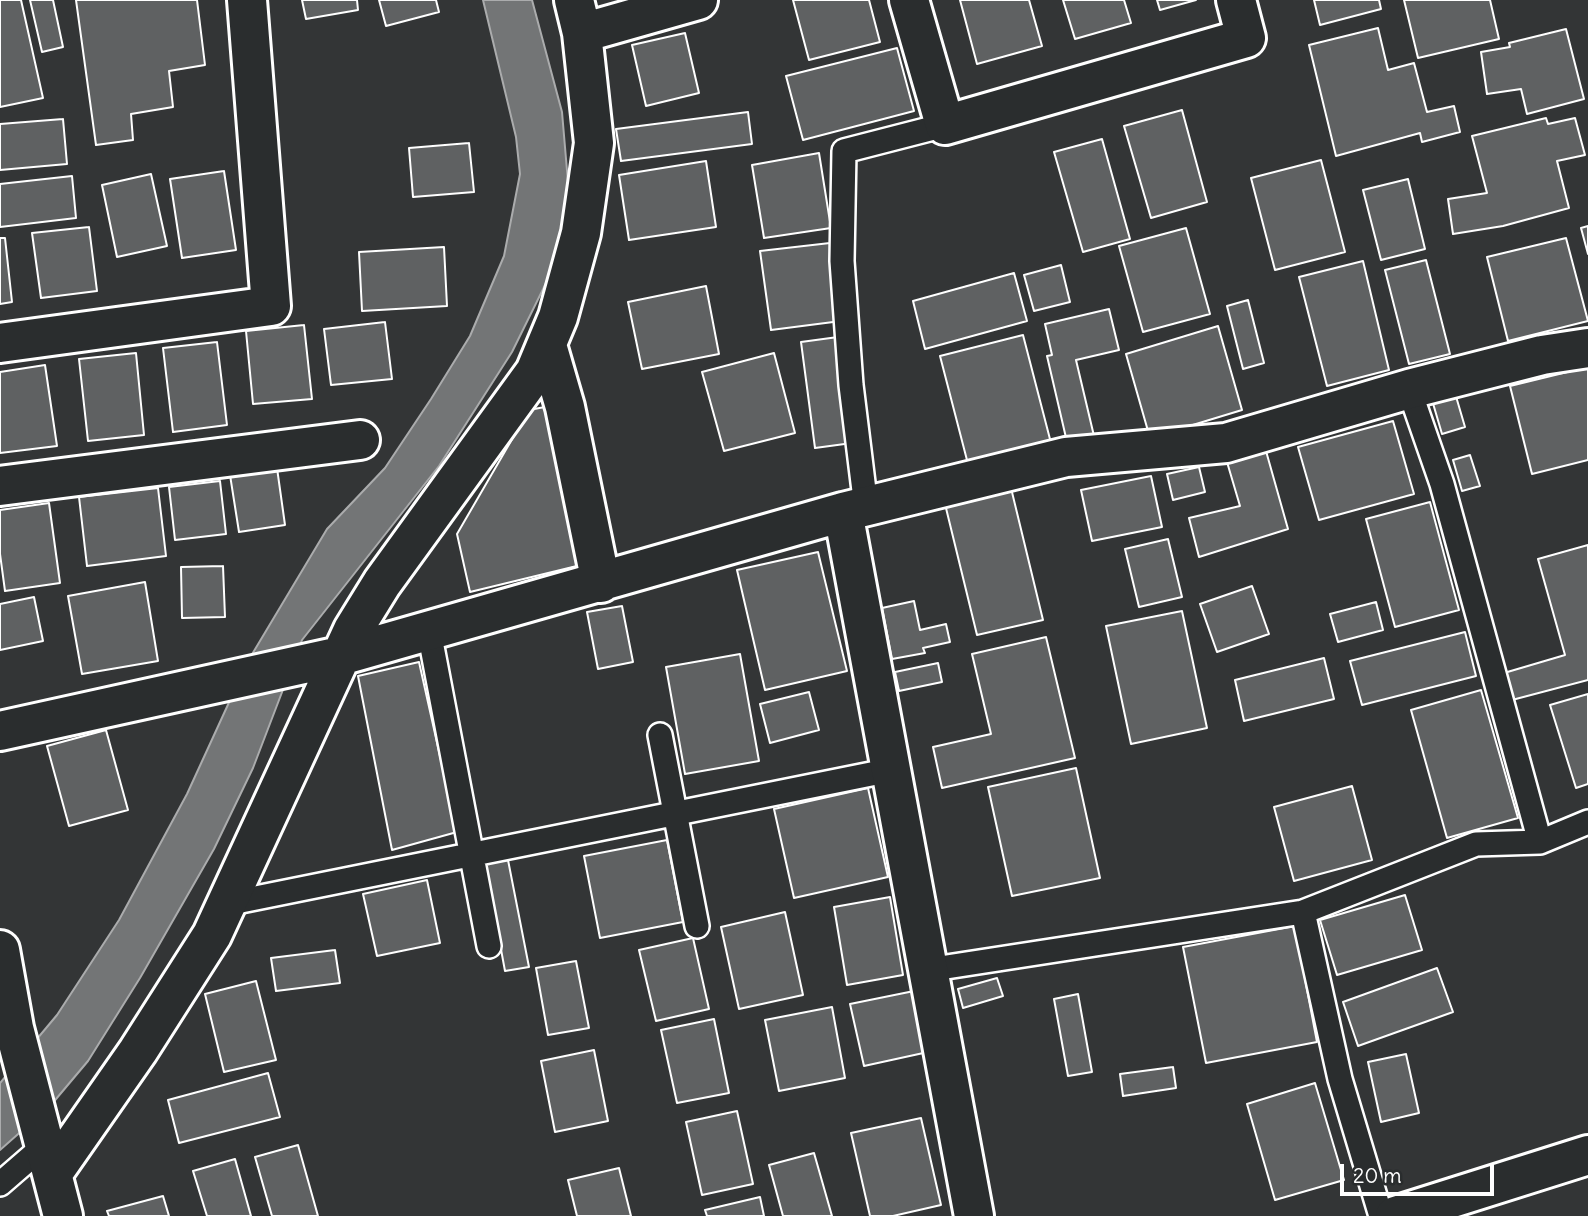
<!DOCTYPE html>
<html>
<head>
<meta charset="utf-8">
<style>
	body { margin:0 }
	#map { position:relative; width:1588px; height:1216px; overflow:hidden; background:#333536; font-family:Delius,sans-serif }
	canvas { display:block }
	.scale { position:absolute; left:1340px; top:1164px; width:154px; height:32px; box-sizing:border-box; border:4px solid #fff; border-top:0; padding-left:9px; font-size:21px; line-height:24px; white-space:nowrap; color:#fff; -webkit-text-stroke:5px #2a2d2e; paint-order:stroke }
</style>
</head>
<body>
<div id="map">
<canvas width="1588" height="1216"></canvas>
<div class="scale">20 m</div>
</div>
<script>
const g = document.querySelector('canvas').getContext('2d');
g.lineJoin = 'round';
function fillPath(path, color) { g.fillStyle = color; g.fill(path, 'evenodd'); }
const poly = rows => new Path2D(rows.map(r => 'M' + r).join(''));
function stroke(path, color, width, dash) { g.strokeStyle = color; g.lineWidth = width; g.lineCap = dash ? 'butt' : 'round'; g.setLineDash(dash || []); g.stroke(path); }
const water = poly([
	[483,0,532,0,562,112,569,194,551,273,512,352,439,466,302,640,253,768,214,849,140,978,88,1061,51,1105,0,1150,0,1083,57,1015,119,920,187,794,248,661,327,529,385,468,431,399,470,336,504,256,520,174,516,137,483,0]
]);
fillPath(water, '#737576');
stroke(water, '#abacad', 2);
const building = poly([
	[0,0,21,0,43,98,0,107,0,0],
	[30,0,53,0,63,47,42,52,30,0],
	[76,0,197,0,205,65,169,71,173,107,131,114,133,140,96,145,76,0],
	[302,0,357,0,358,10,306,19,302,0],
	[379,0,436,0,439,12,386,26,379,0],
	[793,0,869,0,880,42,809,60,793,0],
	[960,0,1029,0,1042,46,977,64,960,0],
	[1063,0,1124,0,1131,23,1075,39,1063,0],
	[1157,0,1196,0,1160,10,1157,0],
	[1314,0,1379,0,1381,9,1320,25,1314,0],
	[1404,0,1490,0,1499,39,1418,58,1404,0],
	[1378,28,1388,70,1414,63,1427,112,1454,106,1460,132,1422,142,1420,133,1336,156,1309,45,1378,28],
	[1566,29,1584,99,1527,114,1521,89,1487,94,1481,52,1510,47,1509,43,1566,29],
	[685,33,699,93,646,106,632,45,685,33],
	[897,48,914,111,803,140,786,76,897,48],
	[1182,110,1207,202,1151,218,1124,126,1182,110],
	[748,112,752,144,621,161,616,129,748,112],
	[1546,118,1548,124,1575,118,1585,155,1557,161,1569,208,1503,226,1453,234,1448,199,1487,193,1472,136,1546,118],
	[63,119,67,164,0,170,0,124,63,119],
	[1102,139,1130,239,1083,252,1054,152,1102,139],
	[469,143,474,192,413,197,409,148,469,143],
	[819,153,831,228,764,238,752,165,819,153],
	[1321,160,1345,252,1275,270,1251,178,1321,160],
	[706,161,716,227,629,240,619,175,706,161],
	[224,171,236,250,182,258,170,179,224,171],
	[151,174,167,246,117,257,102,185,151,174],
	[72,176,76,218,0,227,0,184,72,176],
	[1408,179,1425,249,1381,260,1363,190,1408,179],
	[1588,226,1588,254,1581,228,1588,226],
	[89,227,97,291,41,298,32,233,89,227],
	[1186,228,1210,314,1143,332,1119,246,1186,228],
	[0,238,5,238,12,302,0,304,0,238],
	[1566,238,1588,321,1508,341,1487,257,1566,238],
	[830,243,841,321,771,330,760,251,830,243],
	[444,247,447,306,362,311,359,252,444,247],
	[1426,260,1450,354,1409,364,1385,270,1426,260],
	[1363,261,1389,370,1327,386,1299,277,1363,261],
	[1061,265,1070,302,1034,311,1024,275,1061,265],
	[1014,273,1027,321,925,349,913,301,1014,273],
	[706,286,719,354,642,369,628,302,706,286],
	[1248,300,1264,363,1243,369,1227,306,1248,300],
	[1109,309,1119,350,1076,360,1094,436,1067,442,1047,356,1052,355,1045,324,1109,309],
	[385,322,392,379,331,385,324,329,385,322],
	[304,325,312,399,253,404,246,331,304,325],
	[1218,326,1242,410,1150,438,1126,354,1218,326],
	[1023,335,1051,443,968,464,940,356,1023,335],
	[838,337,852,443,815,448,801,342,838,337],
	[217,342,227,425,173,432,163,348,217,342],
	[136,353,144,435,88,441,79,359,136,353],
	[774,353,795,433,724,451,702,372,774,353],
	[45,365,57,446,0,453,0,372,45,365],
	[1588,367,1588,460,1532,474,1510,386,1588,367],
	[1455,393,1465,427,1442,434,1432,400,1455,393],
	[550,406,581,565,470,592,457,534,529,410,550,406],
	[1393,421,1414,494,1319,520,1298,447,1393,421],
	[1266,451,1288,529,1199,557,1189,518,1240,506,1227,462,1266,451],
	[1470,455,1480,486,1462,491,1453,460,1470,455],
	[1199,467,1205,492,1173,500,1167,474,1199,467],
	[277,468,285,525,239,532,230,475,277,468],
	[1151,476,1162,527,1092,541,1081,490,1151,476],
	[220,481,226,534,175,540,169,487,220,481],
	[158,488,166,556,87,566,79,497,158,488],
	[1011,488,1043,620,977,635,945,504,1011,488],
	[1430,502,1459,610,1395,627,1366,519,1430,502],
	[49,503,60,583,5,591,0,554,0,510,49,503],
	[1168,539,1182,597,1139,607,1125,549,1168,539],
	[1588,545,1588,680,1512,700,1504,673,1565,655,1538,559,1588,545],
	[818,552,847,671,765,690,737,570,818,552],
	[223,566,225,617,182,618,181,567,223,566],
	[145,582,158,661,82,674,68,596,145,582],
	[1252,586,1269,634,1217,652,1200,604,1252,586],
	[34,597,43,641,0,650,0,604,34,597],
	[914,601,920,630,946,624,950,642,923,648,925,653,892,659,882,608,914,601],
	[1376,602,1383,630,1338,642,1330,614,1376,602],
	[622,606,633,662,598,669,587,612,622,606],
	[1182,611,1207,728,1131,744,1106,626,1182,611],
	[1465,632,1476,676,1362,705,1350,661,1465,632],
	[1046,637,1075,758,942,788,933,747,991,734,972,654,1046,637],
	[740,654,759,761,685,774,666,667,740,654],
	[1324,658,1334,699,1244,721,1235,680,1324,658],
	[419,662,457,832,392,850,358,676,419,662],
	[938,663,942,682,899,691,895,672,938,663],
	[1481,690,1518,818,1447,838,1411,710,1481,690],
	[809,692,819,730,770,743,760,704,809,692],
	[1588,694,1588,784,1576,788,1550,705,1588,694],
	[106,730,128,810,69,826,47,746,106,730],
	[1076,768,1100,878,1012,896,988,787,1076,768],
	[1352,786,1372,860,1294,881,1274,807,1352,786],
	[868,788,888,877,794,898,774,809,868,788],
	[667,840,683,922,600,938,584,856,667,840],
	[508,860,529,967,505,971,485,863,508,860],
	[427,880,440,943,377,956,363,894,427,880],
	[1405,895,1422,950,1337,975,1320,920,1405,895],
	[890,897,903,975,847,985,834,907,890,897],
	[785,912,803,995,739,1009,721,927,785,912],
	[1295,926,1317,1042,1206,1063,1183,947,1295,926],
	[693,938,709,1009,656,1021,639,950,693,938],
	[335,950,340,983,276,991,271,958,335,950],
	[576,961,589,1028,548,1035,536,968,576,961],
	[1437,968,1453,1012,1358,1046,1343,1002,1437,968],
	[997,978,1003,996,963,1008,958,989,997,978],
	[256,981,276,1060,224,1072,205,994,256,981],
	[914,991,928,1052,864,1066,850,1004,914,991],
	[1078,994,1092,1072,1068,1076,1054,999,1078,994],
	[832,1007,845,1078,779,1091,765,1020,832,1007],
	[714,1019,729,1093,677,1103,661,1030,714,1019],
	[594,1050,608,1121,555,1132,541,1061,594,1050],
	[1406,1054,1419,1113,1381,1122,1368,1062,1406,1054],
	[1173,1067,1176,1088,1123,1096,1120,1074,1173,1067],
	[268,1073,280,1117,179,1143,168,1100,268,1073],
	[1315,1083,1344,1180,1275,1200,1247,1104,1315,1083],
	[737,1111,753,1184,702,1195,686,1122,737,1111],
	[921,1118,941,1205,893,1216,870,1216,851,1133,921,1118],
	[298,1145,318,1216,272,1216,255,1157,298,1145],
	[814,1153,832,1216,783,1216,769,1165,814,1153],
	[235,1159,251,1216,207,1216,193,1171,235,1159],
	[619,1168,631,1216,577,1216,568,1180,619,1168],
	[163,1196,169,1216,109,1216,107,1211,163,1196],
	[760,1197,764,1216,707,1216,705,1210,760,1197]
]);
fillPath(building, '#5f6162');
stroke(building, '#fff', 2);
const lane = poly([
	[1409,389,1442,484,1540,842],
	[866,507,851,385,842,261,844,151,945,125],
	[429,631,489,946],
	[660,735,697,926],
	[226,904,891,770],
	[1303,912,1340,1079,1381,1216],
	[927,970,1303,912,1476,844,1540,842,1588,822],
	[0,1184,45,1145]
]);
const street = poly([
	[909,0,945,125,1246,38,1236,0],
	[582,33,698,0],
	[0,343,271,306,247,0],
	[547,345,565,407,601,583],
	[0,486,360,440],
	[843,512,974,1216],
	[0,731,340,656,843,512,1066,457,1226,443,1409,389,1542,355,1588,348],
	[0,950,14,1028,63,1216],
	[53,1173,138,1051,212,935,353,630,382,583,535,372,558,317,581,233,594,143,582,33,574,0],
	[1395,1216,1588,1155]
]);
stroke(lane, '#fff', 28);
stroke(street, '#fff', 44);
stroke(lane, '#2a2d2e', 23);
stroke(street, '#2a2d2e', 38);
</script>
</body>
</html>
